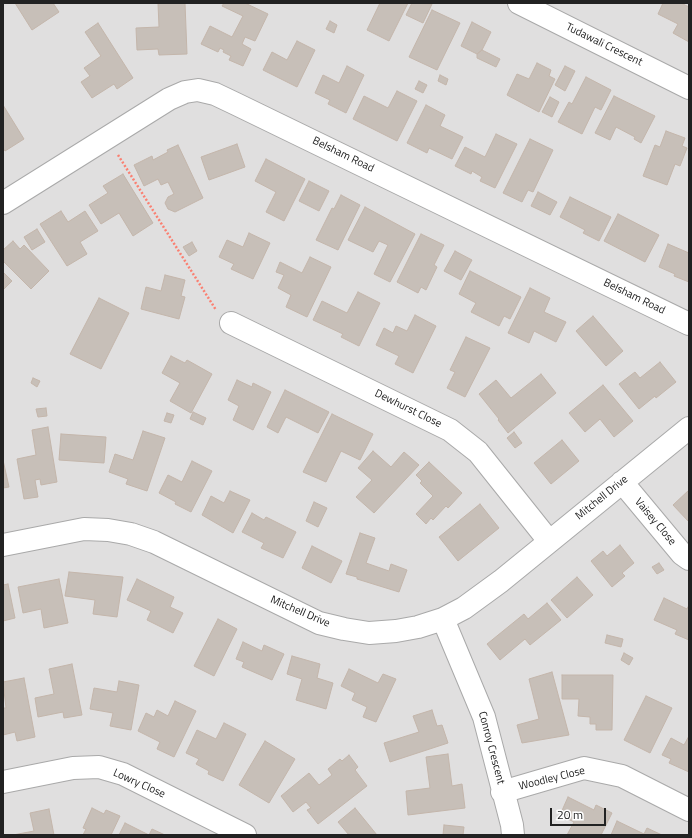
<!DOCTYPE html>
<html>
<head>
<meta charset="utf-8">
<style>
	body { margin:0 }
	#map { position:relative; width:692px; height:838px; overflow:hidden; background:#f2efe9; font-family:"Titillium Web",sans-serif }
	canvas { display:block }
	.frame { position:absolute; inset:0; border:4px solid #222; pointer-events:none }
	.scale { position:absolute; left:550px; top:808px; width:56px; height:18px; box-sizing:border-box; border:2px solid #222; border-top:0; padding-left:5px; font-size:12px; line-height:14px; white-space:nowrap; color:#222; -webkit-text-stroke:3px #fff; paint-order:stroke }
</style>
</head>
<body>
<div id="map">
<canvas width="692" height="838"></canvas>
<div class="frame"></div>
<div class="scale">20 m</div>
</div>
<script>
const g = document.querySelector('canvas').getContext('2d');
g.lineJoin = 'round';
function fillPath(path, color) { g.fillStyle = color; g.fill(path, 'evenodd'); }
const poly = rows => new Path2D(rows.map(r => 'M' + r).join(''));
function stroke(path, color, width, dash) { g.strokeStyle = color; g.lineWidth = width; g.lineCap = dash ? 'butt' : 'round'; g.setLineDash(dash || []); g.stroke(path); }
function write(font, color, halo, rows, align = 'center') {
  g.font = font + ' "Titillium Web",sans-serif'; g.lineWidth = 3; g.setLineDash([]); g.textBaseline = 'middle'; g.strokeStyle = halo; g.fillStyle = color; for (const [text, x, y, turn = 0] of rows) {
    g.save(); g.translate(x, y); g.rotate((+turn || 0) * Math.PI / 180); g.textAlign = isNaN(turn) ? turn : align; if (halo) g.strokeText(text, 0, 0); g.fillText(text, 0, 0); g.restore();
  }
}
fillPath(poly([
	[3,3,689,3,689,835,3,835]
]), '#e0dfdf');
const building = poly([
	[15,3,53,3,59,12,32,30,15,3],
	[158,3,185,3,187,54,159,55,158,49,137,50,136,28,159,27,158,3],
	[224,3,245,3,268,14,255,41,245,37,242,44,251,49,243,66,229,60,231,56,223,52,224,50,220,48,218,52,201,44,210,26,232,37,243,16,222,6,224,3],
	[380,3,408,3,389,41,367,30,380,3],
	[412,3,432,4,423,23,406,15,412,3],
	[663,3,681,3,689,7,689,42,673,33,678,24,658,14,663,3],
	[432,10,460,23,437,70,409,57,432,10],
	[330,21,337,25,334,33,326,29,330,21],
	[472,22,491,32,482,50,477,54,461,46,472,22],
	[98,23,133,78,117,89,114,84,92,98,81,82,90,76,84,68,101,56,85,32,98,23],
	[297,41,315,50,297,87,263,70,272,52,287,60,297,41],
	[482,50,500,59,496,67,477,58,477,54,482,50],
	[537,63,551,70,549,76,555,79,539,112,507,95,517,74,529,79,537,63],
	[347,66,364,75,346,113,328,104,330,100,315,93,323,75,339,83,347,66],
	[565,66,575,71,565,91,555,85,565,66],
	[440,75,448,79,446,85,438,81,440,75],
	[586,77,611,90,601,110,595,107,582,134,558,122,569,102,572,104,586,77],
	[419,81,427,85,423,93,415,89,419,81],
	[397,91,417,101,397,141,353,119,364,96,388,108,397,91],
	[614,96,655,116,641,143,634,139,635,137,616,127,610,140,595,133,614,96],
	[550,97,559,102,552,117,542,112,550,97],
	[3,105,24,139,5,151,3,148,3,105],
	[426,105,445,115,440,126,463,137,452,159,429,148,427,153,407,143,426,105],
	[666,131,685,138,682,146,687,148,680,166,675,164,667,185,643,176,655,145,660,147,666,131],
	[496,134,517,144,495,188,480,181,482,177,472,171,471,174,455,166,465,147,485,157,496,134],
	[530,139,553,150,533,192,528,190,522,202,503,193,530,139],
	[237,144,245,167,209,180,201,157,237,144],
	[178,145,203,198,175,212,168,209,165,203,168,197,174,194,168,182,161,185,158,179,144,186,134,165,152,156,153,160,168,152,167,150,178,145],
	[266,159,305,179,284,221,266,212,276,192,255,181,266,159],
	[123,174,153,223,133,236,119,213,101,224,89,205,108,193,103,186,123,174],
	[309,181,329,191,319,211,299,201,309,181],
	[538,192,557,202,550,215,531,206,538,192],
	[341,195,360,205,338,250,316,240,332,208,334,209,341,195],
	[570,197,611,217,599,241,583,233,585,230,560,217,570,197],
	[365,207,415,234,390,282,374,274,388,245,379,241,373,252,348,240,365,207],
	[61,211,68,222,85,211,98,231,80,242,87,254,67,266,40,224,61,211],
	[618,214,659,235,645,262,604,241,618,214],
	[37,229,45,242,32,250,24,237,37,229],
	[249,233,270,243,253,279,231,269,234,264,219,257,227,240,243,247,249,233],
	[421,234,444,245,434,265,437,267,426,290,421,287,418,293,397,282,421,234],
	[13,241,20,249,24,245,49,271,31,289,3,261,3,250,13,241],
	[192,242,197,251,189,256,183,247,192,242],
	[668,244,689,253,689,282,674,276,675,274,659,267,668,244],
	[455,251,472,260,461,280,444,271,455,251],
	[310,257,331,267,307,317,286,307,291,295,278,288,284,275,276,272,280,262,302,273,310,257],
	[470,271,521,297,510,319,504,316,499,326,471,312,476,303,459,294,470,271],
	[3,272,12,281,3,290,3,272],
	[165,275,185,280,181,296,185,297,179,319,141,309,146,287,161,291,165,275],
	[530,288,550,298,544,312,566,322,556,342,534,331,529,343,508,333,530,288],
	[358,292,380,303,359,346,341,337,343,334,313,320,322,301,347,313,358,292],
	[99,298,129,313,101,369,70,354,99,298],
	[415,315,436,326,413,373,395,364,399,356,376,345,384,328,393,333,396,326,407,331,415,315],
	[593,316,623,351,606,366,576,331,593,316],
	[466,337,490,348,465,397,447,388,455,372,450,370,466,337],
	[171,356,185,363,187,360,212,374,191,413,170,401,180,383,162,373,171,356],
	[660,362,676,382,656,398,655,396,639,409,619,384,635,372,640,378,660,362],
	[541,374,556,393,508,433,498,420,499,419,479,394,496,380,511,398,541,374],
	[33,378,40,381,37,387,31,383,33,378],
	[237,380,252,387,253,383,271,392,253,430,233,420,239,406,228,400,237,380],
	[603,385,633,421,614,437,600,419,585,432,569,413,603,385],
	[285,390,329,412,318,433,286,417,278,433,267,427,285,390],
	[46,408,47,416,38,417,36,409,46,408],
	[193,412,206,418,203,425,190,419,193,412],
	[167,413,174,415,171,423,164,421,167,413],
	[332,414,373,434,360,460,341,451,326,482,303,472,332,414],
	[48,427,57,482,41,485,40,479,35,480,38,497,24,499,17,459,36,455,32,430,48,427],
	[143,431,165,438,147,491,126,484,128,479,109,472,115,454,133,460,143,431],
	[514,432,522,443,515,448,507,438,514,432],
	[61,434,106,437,104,463,59,460,61,434],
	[562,440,579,461,551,484,534,463,562,440],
	[373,451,391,467,404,452,419,465,374,513,356,497,372,480,358,468,373,451],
	[3,460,9,487,3,488,3,460],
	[192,461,212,471,191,512,175,504,176,502,159,493,168,475,182,482,192,461],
	[429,462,462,493,448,508,446,506,433,520,431,518,426,524,416,514,433,496,420,483,422,481,416,475,429,462],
	[689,490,689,522,673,505,689,490],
	[230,491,250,500,233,533,202,515,211,496,224,503,230,491],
	[314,502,327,508,318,527,306,521,314,502],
	[480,504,499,528,458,561,439,537,480,504],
	[252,513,264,520,266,517,296,532,283,558,261,548,264,543,242,532,252,513],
	[360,533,375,538,366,563,389,571,391,564,407,570,399,592,357,579,357,577,346,574,360,533],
	[620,545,634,563,622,573,625,576,612,587,591,561,603,551,607,556,620,545],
	[312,546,342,561,331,583,302,568,312,546],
	[659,563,664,570,657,574,652,567,659,563],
	[69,572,123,577,117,617,93,614,95,600,65,596,69,572],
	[577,577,593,595,567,618,551,600,577,577],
	[59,579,68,623,44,628,41,609,23,613,18,587,59,579],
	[137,579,174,597,170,607,183,613,173,633,147,620,151,611,127,600,137,579],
	[8,584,15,618,3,621,3,585,8,584],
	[664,598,687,609,689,605,689,640,675,634,677,630,654,620,664,598],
	[547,603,561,620,530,645,525,639,500,660,487,644,524,614,528,619,547,603],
	[218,619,237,629,214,676,194,666,218,619],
	[607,635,623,639,621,647,605,643,607,635],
	[243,642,262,651,264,645,284,654,272,680,242,667,244,662,236,659,243,642],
	[624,653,633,658,629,665,621,660,624,653],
	[292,656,320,664,317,678,333,683,326,709,296,700,302,679,287,674,292,656],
	[72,664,82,715,64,718,63,712,38,717,35,698,54,694,49,669,72,664],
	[349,669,378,683,383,674,396,679,376,722,363,717,367,707,352,700,355,693,341,686,349,669],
	[552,672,569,735,522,743,517,725,539,719,529,679,552,672],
	[562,675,613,675,612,730,596,730,596,724,590,724,590,717,578,716,579,699,562,699,562,675],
	[24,678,35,737,17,741,15,732,3,735,3,708,6,708,3,682,24,678],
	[119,681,139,685,131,730,110,726,113,713,90,709,94,688,117,692,119,681],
	[646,696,672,708,650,753,624,740,646,696],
	[175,701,196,711,174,757,157,749,160,742,138,731,146,713,154,717,157,710,168,716,175,701],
	[432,710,437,726,442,725,448,743,390,762,384,743,419,732,413,716,432,710],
	[224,723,246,734,223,781,208,774,209,771,196,764,199,759,186,753,197,730,216,739,224,723],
	[689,736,689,772,669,763,671,759,662,755,671,738,684,745,689,736],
	[265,741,295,759,269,803,239,785,265,741],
	[448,754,452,786,462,784,465,808,408,815,406,791,430,788,426,757,448,754],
	[349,755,358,767,355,770,367,786,318,824,307,810,311,808,306,802,293,812,281,796,309,773,319,785,332,775,328,769,340,759,342,761,349,755],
	[568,797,594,810,596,805,612,813,601,835,567,835,574,822,560,815,568,797],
	[92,808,104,814,106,810,120,816,111,835,83,835,86,829,83,828,92,808],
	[355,808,377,835,349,835,338,822,355,808],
	[49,809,54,835,13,835,34,831,30,813,49,809],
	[617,821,644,834,647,828,662,835,611,835,617,821],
	[125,823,149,835,152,829,165,835,119,835,125,823],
	[444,825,464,827,463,835,443,835,444,825]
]);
fillPath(building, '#c7bfb8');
stroke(building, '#c4b6ab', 1);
const minor = poly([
	[519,3,689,88],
	[3,203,169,99,185,92,198,90,215,94,236,104,689,324],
	[231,323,450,430,478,452,549,541],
	[622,482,682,554,689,559],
	[3,545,84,529,108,530,131,534,154,542,319,623,344,629,369,633,396,631,418,627,443,619,464,608,501,581,689,428],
	[443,619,484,717,512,825,513,835],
	[3,782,73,768,99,767,123,774,245,835],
	[502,792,584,768,622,776,689,810]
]);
stroke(minor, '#a9a9a9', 24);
stroke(poly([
	[118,155,216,310]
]), '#fa8072', 2.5, [2, 2]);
stroke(minor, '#fff', 22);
write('11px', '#222', '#fff', [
	["Tudawali Crescent",604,45,26],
	["Belsham Road",343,155,26],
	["Belsham Road",634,297,26],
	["Dewhurst Close",408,409,26],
	["Mitchell Drive",602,498,-39],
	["Vaisey Close",655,522,50],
	["Mitchell Drive",300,612,23],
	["Conroy Crescent",491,748,75],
	["Woodley Close",552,779,-14],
	["Lowry Close",139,784,24]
]);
</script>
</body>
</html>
